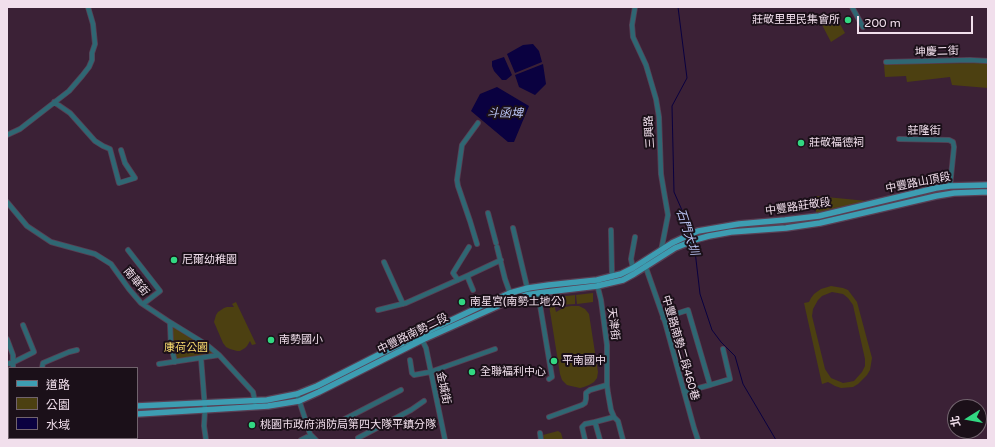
<!DOCTYPE html>
<html>
<head>
<meta charset="utf-8">
<style>
	body { margin:0 }
	#map { position:relative; width:995px; height:447px; overflow:hidden; background:#3b2136; font-family:"Varela Round","Noto Sans TC",sans-serif }
	canvas { display:block }
	.frame { position:absolute; inset:0; border:8px solid #f1dfec; pointer-events:none }
	.legend { position:absolute; left:8px; top:367px; width:130px; height:72px; box-sizing:border-box; background:#1b1019; border:1px solid #71636d; margin:0; padding:5px 7px; list-style:none; font-size:12px; color:#f1dfec }
	.legend li { display:flex; align-items:center; gap:8px; height:20px }
	.legend b { width:20px; border:1px solid #71636d }
	.north { position:absolute; left:947px; top:399px; width:40px; height:40px; box-sizing:border-box; background:#1b1019; border:1px solid #71636d; border-radius:50%; rotate:259deg; font-size:11px; font-weight:700; line-height:16px; text-align:center; color:#f1dfec }
	.north::after { content:''; display:block; margin:auto; width:14px; height:18px; background:#32d882; clip-path:polygon(50% 0,100% 100%,50% 72%,0 100%) }
	.scale { position:absolute; left:857px; top:16px; width:116px; height:18px; box-sizing:border-box; border:2px solid #f1dfec; border-top:0; padding-left:5px; font-size:12px; line-height:14px; white-space:nowrap; color:#f1dfec; -webkit-text-stroke:3px #1b1019; paint-order:stroke }
</style>
</head>
<body>
<div id="map">
<canvas width="995" height="447"></canvas>
<div class="frame"></div>
<ul class="legend">
<li><b style="height:5px;background:#3d9db2"></b>道路</li>
<li><b style="height:11px;background:#4c4011"></b>公園</li>
<li><b style="height:11px;background:#0a0140"></b>水域</li>
</ul>
<div class="north">北</div>
<div class="scale">200 m</div>
</div>
<script>
const g = document.querySelector('canvas').getContext('2d');
g.lineJoin = 'round';
function fillPath(path, color) { g.fillStyle = color; g.fill(path, 'evenodd'); }
const poly = rows => new Path2D(rows.map(r => 'M' + r).join(''));
function stroke(path, color, width, dash) { g.strokeStyle = color; g.lineWidth = width; g.lineCap = dash ? 'butt' : 'round'; g.setLineDash(dash || []); g.stroke(path); }
function write(font, color, halo, rows, align = 'center') {
  g.font = font + ' "Varela Round","Noto Sans TC",sans-serif'; g.lineWidth = 4; g.setLineDash([]); g.textBaseline = 'middle'; g.strokeStyle = halo; g.fillStyle = color; for (const [text, x, y, turn = 0] of rows) {
    g.save(); g.translate(x, y); g.rotate((+turn || 0) * Math.PI / 180); g.textAlign = isNaN(turn) ? turn : align; if (halo) g.strokeText(text, 0, 0); g.fillText(text, 0, 0); g.restore();
  }
}
fillPath(poly([
	[836,17,845,33,831,42,821,23],
	[988,63,988,88,952,85,950,77,907,82,906,76,885,77,884,64],
	[816,196,867,201,816,213],
	[831,286,843,288,848,290,857,302,872,358,870,370,867,375,858,384,853,387,841,388,835,386,828,382,822,384,804,303,809,302,811,298,814,294,821,289],
	[832,292,843,294,848,298,853,305,865,359,865,366,862,372,854,381,849,382,843,383,831,378,825,369,812,316,813,309,818,300,822,296],
	[593,293,593,302,577,304,576,295],
	[575,295,575,304,559,305,558,297],
	[236,302,256,344,252,345,250,341,247,346,245,348,240,351,237,351,230,349,226,347,223,343,214,322,216,315,218,312,224,308,227,307,234,307,232,304],
	[554,304,556,312,565,307,571,306,579,306,585,309,589,314,598,372,597,378,594,382,589,385,584,387,580,388,571,386,567,385,562,380,560,374,549,305],
	[170,323,219,355,175,362],
	[558,431,561,433,563,440,544,440,543,435]
]), '#4c4011');
fillPath(poly([
	[533,44,539,51,542,62,515,73,507,54,523,45],
	[504,57,512,75,506,80,502,80,494,71,492,66,492,61],
	[543,64,546,84,535,95,519,87,515,75],
	[497,87,529,106,514,142,508,142,471,111,480,94]
]), '#0a0140');
stroke(poly([
	[678,7,687,78,672,106,674,192,688,224,690,233],
	[693,244,695,251,700,294,712,330,721,342,735,356,743,384,776,440]
]), '#0a0140', 1);
const minor = poly([
	[635,7,632,25,633,37,646,65,656,99,659,117,661,174,664,192,668,215,661,251],
	[852,7,863,27],
	[886,62,970,60,988,61],
	[54,102,70,113,95,141,103,146,110,149,119,183,135,178,125,163,121,150],
	[7,135,20,129,69,91,82,76,89,67,92,60,92,53,95,44,93,24,88,7],
	[899,139,949,140,953,142,954,147,950,186],
	[7,202,27,226,51,242,95,254,111,264,129,289,141,303,168,321,207,345,219,355,253,392,255,402],
	[488,213,496,243],
	[513,228,528,291],
	[611,230,612,276],
	[477,244,470,221,458,186,457,180,462,145,478,123],
	[497,247,505,279,510,293],
	[128,250,160,291,143,304],
	[384,262,403,304],
	[645,265,665,322,694,428,698,440],
	[633,268,631,259,635,237],
	[458,280,453,273,469,247],
	[597,284,601,300,607,345,607,385,608,393,611,410,614,417,618,421,623,440],
	[473,290,468,278,469,275,501,260],
	[538,293,552,377,549,379],
	[378,310,406,303,469,275],
	[663,318,688,310,710,385,684,392],
	[170,323,171,346,175,362],
	[7,339,13,355,13,368],
	[422,340,426,348,445,440],
	[201,358,205,409,204,426,206,440],
	[410,360,412,373,414,375,430,372,495,349],
	[7,364,14,362,34,352,23,325],
	[159,364,219,355],
	[42,368,43,363,69,352,77,350],
	[7,380,9,380],
	[710,385,730,379,723,349],
	[297,394,312,440],
	[549,417,582,405,585,403,586,399,586,393,590,390,607,385],
	[341,421,401,390],
	[595,422,600,440],
	[540,433,541,440],
	[128,438,128,440],
	[358,438,411,410,424,401],
	[301,440,311,435,316,440],
	[585,440,582,427,585,424,595,422,614,417]
]);
const major = poly([
	[137,406,267,400,297,394,317,386,382,353,477,308,510,293,528,288,549,285,597,280,621,274,633,268,672,243,698,231,739,224,785,220,819,216,936,188,950,186,988,185],
	[7,412,9,412],
	[137,414,268,406,299,401,319,392,422,340,500,305,526,295,538,293,597,286,623,280,634,274,675,248,698,239,709,236,731,232,786,228,820,223,936,196,954,193,982,192,988,192],
	[7,419,9,418]
]);
stroke(minor, '#583f53', 6);
stroke(major, '#583f53', 8);
stroke(minor, '#2f6773', 4.5);
stroke(major, '#3d9db2', 5.5);
for (const [x, y, r, color] of [
	[848,20,4,"#32d882"],
	[801,143,4,"#32d882"],
	[174,260,4,"#32d882"],
	[462,302,4,"#32d882"],
	[271,340,4,"#32d882"],
	[554,361,4,"#32d882"],
	[472,372,4,"#32d882"],
	[252,425,4,"#32d882"]
]) { const dot = new Path2D(); dot.arc(x, y, r, 0, 2 * Math.PI); g.fillStyle = color; g.fill(dot); stroke(dot, '#1b1019', 1.5); }
write('11px', '#f1dfec', '#1b1019', [
	["莊敬里里民集會所",840,20,"right"],
	["莊敬福德祠",809,143],
	["尼爾幼稚園",182,260],
	["南星宮(南勢土地公)",470,302],
	["南勢國小",279,340],
	["平南國中",562,361],
	["全聯福利中心",480,372],
	["桃園市政府消防局第四大隊平鎮分隊",260,425]
], 'left');
write('11px', '#f1dfec', '#1b1019', [
	["坤慶二街",937,52,-2],
	["莊隆街",924,131],
	["三興路",650,132,-94],
	["中豐路山頂段",918,183,-11],
	["中豐路莊敬段",798,207,-8],
	["南華街",136,282,51],
	["天津街",613,324,83],
	["中豐路南勢二段",413,334,-26],
	["中豐路南勢二段460巷",680,348,74],
	["金城街",443,388,78]
]);
write('11px', '#fbde6f', '#1b1019', [
	["康荷公園",186,348]
]);
write('italic 12px', '#b7c2f0', '#1b1019', [
	["斗函埤",505,114],
	["石門大圳",687,232,72]
]);
</script>
</body>
</html>
